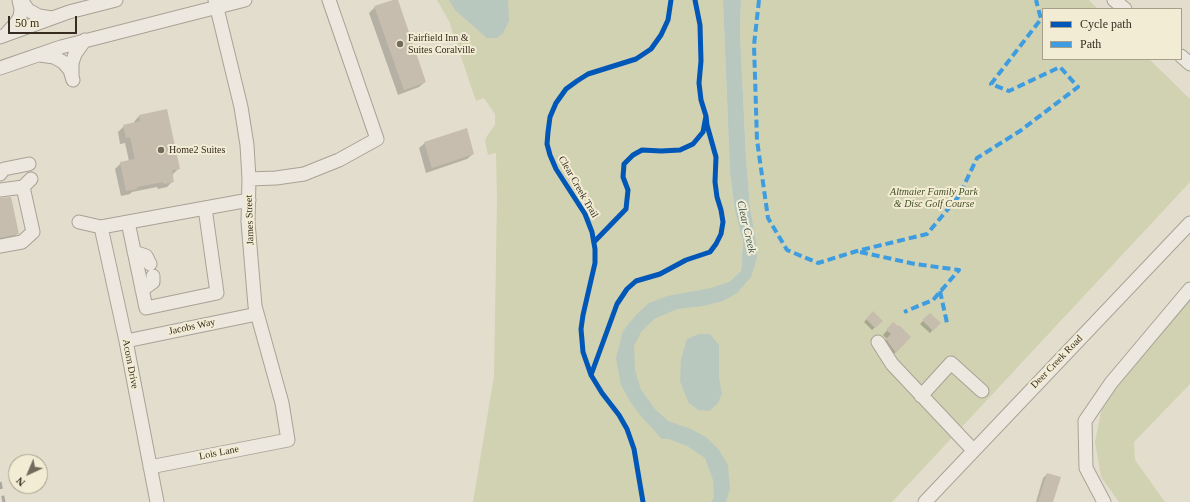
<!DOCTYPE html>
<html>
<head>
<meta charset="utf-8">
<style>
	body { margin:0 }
	#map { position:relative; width:1190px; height:502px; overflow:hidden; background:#e3ddcd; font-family:"Times New Roman",serif }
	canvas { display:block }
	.legend { position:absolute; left:1042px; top:8px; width:140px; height:52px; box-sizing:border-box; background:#f3ecd4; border:1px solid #a79f8c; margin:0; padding:5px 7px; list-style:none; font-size:12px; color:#362c1f }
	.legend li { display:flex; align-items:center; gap:8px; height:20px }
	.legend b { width:20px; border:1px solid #a79f8c }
	.north { position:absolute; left:8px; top:454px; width:40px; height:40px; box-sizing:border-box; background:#f3ecd4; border:1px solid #a79f8c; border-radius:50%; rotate:224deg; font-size:11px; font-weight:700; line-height:16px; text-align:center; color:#362c1f }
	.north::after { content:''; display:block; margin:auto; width:14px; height:18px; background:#736a5c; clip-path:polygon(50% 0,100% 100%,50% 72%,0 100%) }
	.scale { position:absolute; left:8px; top:16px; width:69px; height:18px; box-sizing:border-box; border:2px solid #362c1f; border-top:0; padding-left:5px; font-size:12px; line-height:14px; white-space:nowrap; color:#362c1f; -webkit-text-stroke:3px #f3ecd4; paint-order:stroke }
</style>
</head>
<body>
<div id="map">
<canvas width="1190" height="502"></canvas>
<ul class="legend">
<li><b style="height:5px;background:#0057b8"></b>Cycle path</li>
<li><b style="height:5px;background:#3e9ce0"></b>Path</li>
</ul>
<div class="north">N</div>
<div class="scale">50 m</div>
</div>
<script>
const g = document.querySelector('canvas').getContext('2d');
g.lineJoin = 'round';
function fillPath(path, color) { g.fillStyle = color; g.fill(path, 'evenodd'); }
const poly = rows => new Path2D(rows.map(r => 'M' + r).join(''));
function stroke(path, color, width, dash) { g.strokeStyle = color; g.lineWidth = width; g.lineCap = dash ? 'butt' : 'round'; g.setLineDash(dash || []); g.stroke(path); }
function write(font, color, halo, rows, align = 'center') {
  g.font = font + ' "Times New Roman",serif'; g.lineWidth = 4; g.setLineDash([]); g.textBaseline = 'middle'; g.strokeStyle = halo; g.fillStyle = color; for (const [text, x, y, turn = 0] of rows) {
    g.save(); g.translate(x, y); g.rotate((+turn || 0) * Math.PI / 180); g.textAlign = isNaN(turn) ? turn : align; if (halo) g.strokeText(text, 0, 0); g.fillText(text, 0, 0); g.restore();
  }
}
fillPath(poly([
	[437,0,723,0,730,173,735,211,743,242,741,271,729,282,737,293,756,241,750,207,746,157,740,33,741,0,1089,0,1098,9,1043,9,1043,59,1149,59,1190,99,1190,182,892,502,473,502,494,376,497,199,496,153,488,155,485,141,487,136,495,125,495,114,484,98,476,101,449,21],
	[1190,295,1190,384,1134,442,1135,460,1165,502,1119,502,1101,477,1095,442,1102,407,1124,373]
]), '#d0d2b1');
fillPath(poly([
	[449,0,508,0,509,21,503,33,497,38,487,38,455,10],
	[723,0,741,0,740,33,746,157,750,207,756,241,757,258,751,277,737,293,723,301,703,306,677,309,654,319,641,332,634,346,635,370,641,390,655,409,668,421,691,429,706,437,719,450,728,465,730,489,726,502,711,502,714,498,713,480,705,458,687,446,669,439,662,439,641,416,631,403,621,385,616,358,623,331,636,315,649,303,667,296,711,288,729,282,741,271,743,242,735,211,730,173],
	[699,334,710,334,719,345,719,378,722,394,718,403,709,411,698,410,688,402,680,381,681,359,687,339]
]), '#b9c8bf');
fillPath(poly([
	[397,0,425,82,419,87,398,95,369,13,375,7],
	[139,116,179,168,172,175,173,181,167,187,158,189,157,187,132,192,130,194,121,196,115,169,121,163,129,161,125,143,120,144,118,132,124,126,134,124,134,122],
	[425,143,473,154,467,159,426,173,419,148],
	[0,199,17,234,12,240,0,242],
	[873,312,882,321,872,330,864,322],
	[930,314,939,323,930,333,920,324],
	[893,324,910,337,892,356,882,344,887,339,883,335],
	[1047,474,1052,502,1036,502,1043,478]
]), '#0003');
fillPath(poly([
	[393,0,398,0,426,82,404,90,374,6],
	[167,109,180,169,172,170,174,182,164,184,163,182,137,187,137,189,126,191,120,162,135,159,130,137,126,138,123,125,140,121,139,115],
	[467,128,474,154,432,168,424,142],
	[11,197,19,234,0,238,0,198],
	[873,311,883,321,875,328,866,319],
	[930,313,941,323,933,331,922,320],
	[893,322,898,326,899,325,911,337,896,353,886,339,891,334,886,330],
	[1047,473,1061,477,1053,502,1038,502]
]), '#c6bdae');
const minor = poly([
	[21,0,28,10,39,16,52,18],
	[1114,0,1125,9],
	[7,33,16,23,20,17,21,9,19,0],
	[0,37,69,12,116,0],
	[40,55,54,57,63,62,70,70,73,80],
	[1181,56,1190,64],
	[0,68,61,47,245,0],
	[72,76,72,63,75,54,85,40],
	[0,174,4,169,29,164],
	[249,179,276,178,304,174,339,160,377,139,329,0],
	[0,190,23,187,31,179],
	[79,222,101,227,249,200],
	[128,222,146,308,217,293,205,208],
	[101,227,126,341,157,502],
	[0,246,22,242,33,232,23,187],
	[134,252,146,256,150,264],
	[142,290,153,282,153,276],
	[126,341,257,314],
	[878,342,892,364,973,450],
	[921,396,951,363,982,391],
	[150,467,288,440,282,403,255,306,248,222,249,179,247,145,241,107,215,0],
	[925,502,1190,223],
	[1104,502,1086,468,1085,421,1111,383,1190,289]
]);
stroke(minor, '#a8a296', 15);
stroke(minor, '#ece8df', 13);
stroke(poly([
	[0,482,4,502]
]), '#aba79f', 3, [7, 7]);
stroke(poly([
	[759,0,754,45,757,140,768,218,787,250,818,263,857,251,927,234,959,196,977,158,1020,131,1078,87,1060,67,1009,91,991,84,1041,19,1036,0],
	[860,252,915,264,959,270,933,300,904,312],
	[940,291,947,323]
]), '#3e9ce0', 4, [8, 4]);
stroke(poly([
	[594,242,626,209,628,190,623,177,624,164,633,155,642,150,661,151,680,150,693,144,703,132,706,116,701,100,699,83,701,61,700,25,695,0],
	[591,375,617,304,627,289,636,281,660,274,686,260,710,252,716,244,721,234,723,222,721,210,717,197,715,182,716,157,707,125,706,116],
	[643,502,634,449,627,429,619,415,602,393,591,375,583,352,581,329,583,315,595,263,595,249,592,232,585,214,556,169,550,155,547,144,548,132,550,117,556,103,566,89,577,81,588,74,636,59,651,49,661,35,668,20,671,0]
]), '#0057b8', 5);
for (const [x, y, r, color] of [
	[400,44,4,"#736a5c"],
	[161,150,4,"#736a5c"]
]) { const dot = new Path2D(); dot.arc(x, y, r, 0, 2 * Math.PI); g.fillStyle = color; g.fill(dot); stroke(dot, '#f3ecd4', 1.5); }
write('10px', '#362c1f', '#f3ecd4', [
	["Fairfield Inn &",408,38],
	["Suites Coralville",408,50],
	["Home2 Suites",169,150]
], 'left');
write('10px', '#362c1f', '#f3ecd4', [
	["Clear Creek Trail",578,187,60],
	["James Street",250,220,-92],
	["Jacobs Way",192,327,-12],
	["Deer Creek Road",1057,362,-46],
	["Acorn Drive",130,364,79],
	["Lois Lane",219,453,-11]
]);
write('italic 10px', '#445227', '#f3ecd4', [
	["Altmaier Family Park",934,192],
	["& Disc Golf Course",934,204]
]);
write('italic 11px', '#2f5555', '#f3ecd4', [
	["Clear Creek",746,227,77]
]);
</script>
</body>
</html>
